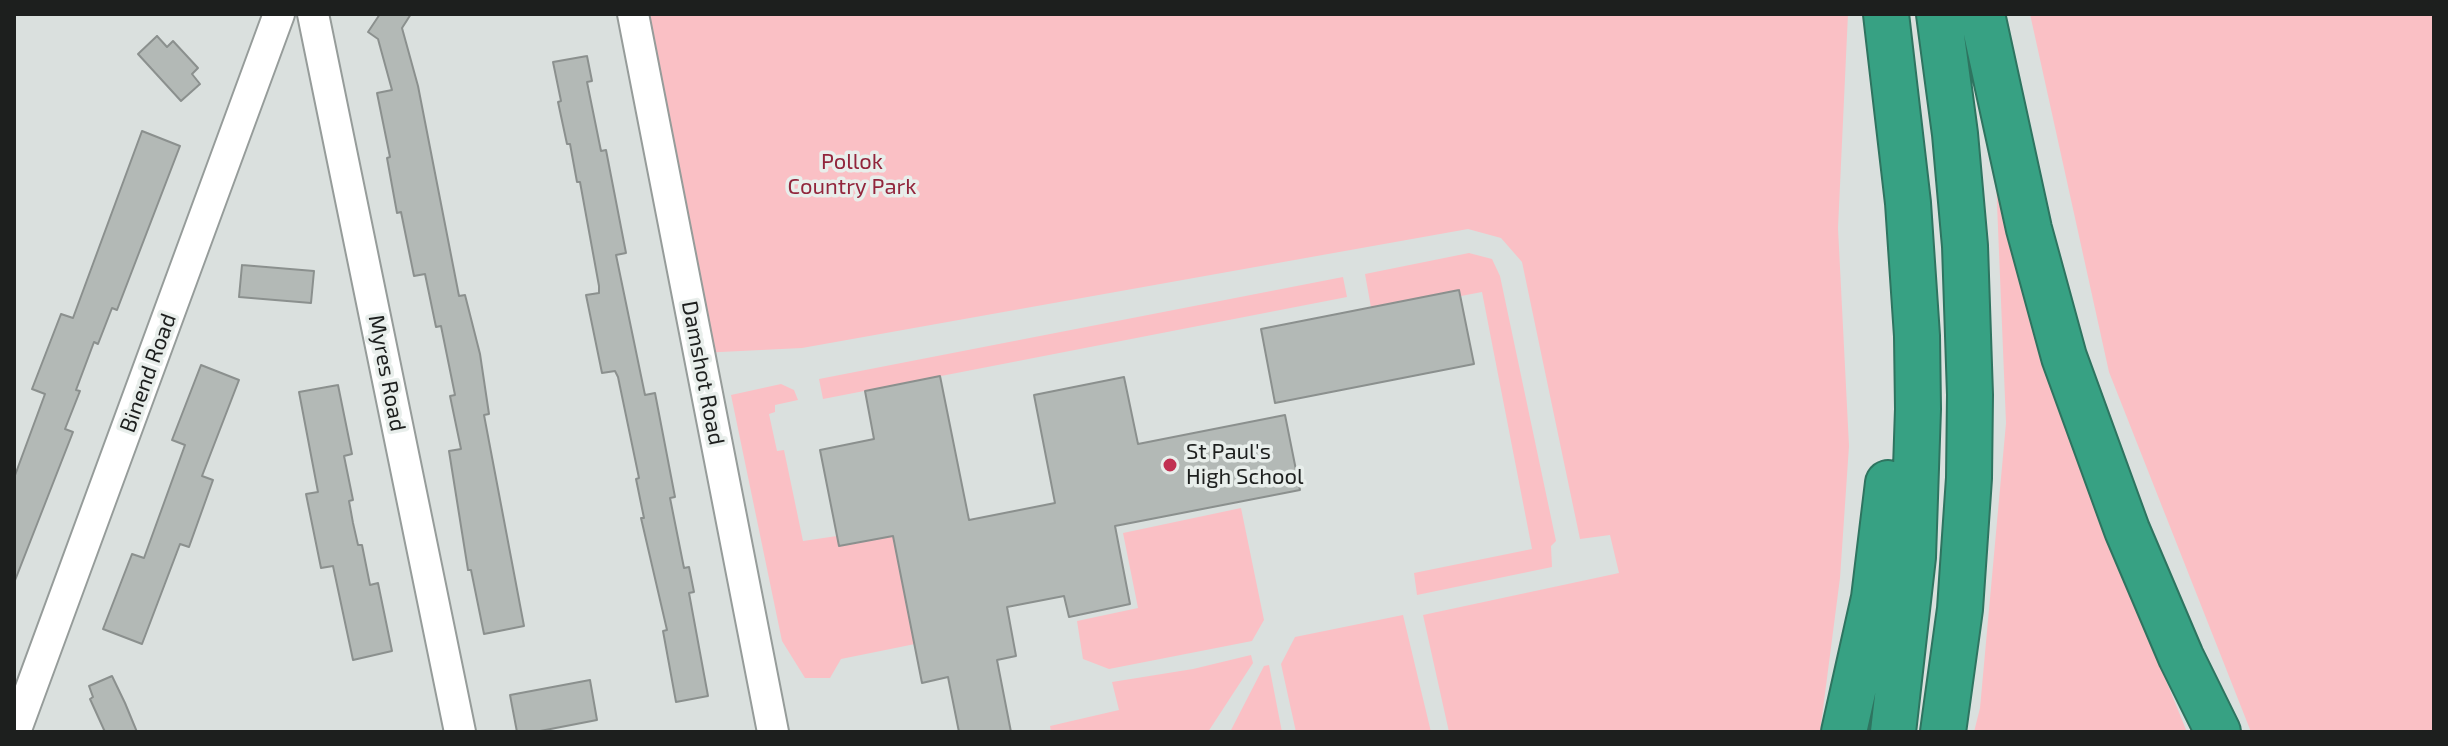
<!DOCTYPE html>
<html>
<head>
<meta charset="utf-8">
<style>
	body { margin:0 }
	#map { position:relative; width:2448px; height:746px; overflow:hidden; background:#dae0de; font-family:"Exo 2",sans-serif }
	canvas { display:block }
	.frame { position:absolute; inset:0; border:16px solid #1d1f1e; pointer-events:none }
</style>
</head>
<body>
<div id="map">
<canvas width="2448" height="746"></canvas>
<div class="frame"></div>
</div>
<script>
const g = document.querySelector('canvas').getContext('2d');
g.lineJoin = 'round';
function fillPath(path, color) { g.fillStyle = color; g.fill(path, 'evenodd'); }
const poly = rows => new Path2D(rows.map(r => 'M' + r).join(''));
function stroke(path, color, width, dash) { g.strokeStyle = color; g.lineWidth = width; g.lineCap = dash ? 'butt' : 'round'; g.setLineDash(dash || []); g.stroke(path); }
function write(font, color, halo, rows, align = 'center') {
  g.font = font + ' "Exo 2",sans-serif'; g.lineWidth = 7; g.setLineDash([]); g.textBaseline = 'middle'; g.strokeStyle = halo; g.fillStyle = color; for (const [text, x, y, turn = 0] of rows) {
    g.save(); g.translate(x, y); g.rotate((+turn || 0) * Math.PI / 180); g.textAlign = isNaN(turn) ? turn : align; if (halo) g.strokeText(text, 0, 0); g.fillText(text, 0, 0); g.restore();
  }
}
fillPath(poly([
	[641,14,1848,14,1838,228,1849,446,1840,578,1820,732,1449,732,1423,615,1619,573,1610,535,1580,539,1522,262,1501,238,1468,229,802,348,700,353],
	[2030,14,2434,14,2434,732,2251,732,2109,372],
	[1996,179,2077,462,2187,732,1974,732,1980,708,2006,423],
	[1469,253,1492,259,1500,276,1556,541,1551,546,1552,567,1417,595,1414,573,1532,549,1482,292,1372,313,1365,274],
	[1343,277,1347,297,823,399,819,379],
	[781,384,794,390,798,400,775,405,775,412,769,414,777,451,784,450,803,541,837,536,840,546,893,536,915,644,841,659,830,678,805,678,782,641,731,395],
	[1241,508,1264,620,1252,641,1109,669,1083,659,1077,621,1138,608,1123,533],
	[1403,615,1431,732,1296,732,1281,664,1295,637],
	[1251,655,1253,663,1208,732,1051,732,1050,726,1119,710,1112,682,1193,669],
	[1269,665,1282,732,1230,732,1264,666]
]), '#fac0c5');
const building = poly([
	[380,14,411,14,402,28,418,86,459,296,465,295,480,354,489,414,484,415,524,626,484,634,471,570,468,570,449,451,461,449,450,396,455,395,441,326,436,327,425,274,414,276,401,212,397,213,387,158,390,157,377,93,392,90,378,39,368,32,380,14],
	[157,36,167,47,173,41,198,68,192,74,200,84,181,101,138,54,157,36],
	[587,56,592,81,587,82,601,151,606,150,626,253,616,255,645,395,655,393,675,497,670,498,684,568,689,567,694,592,689,593,708,696,676,702,663,631,667,630,641,518,644,518,636,479,639,478,618,377,615,371,602,373,586,295,599,293,599,286,580,182,577,182,570,144,567,144,558,102,561,101,553,62,587,56],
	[142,131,180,146,117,310,112,308,98,344,94,342,76,390,80,391,65,429,73,432,14,583,14,478,45,394,32,389,61,314,73,318,142,131],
	[242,265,314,271,311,303,239,297,242,265],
	[1459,290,1474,364,1275,403,1261,329,1459,290],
	[201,365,239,380,202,476,213,480,189,547,180,544,142,644,103,629,132,554,144,558,185,445,172,440,201,365],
	[940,376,969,520,1055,503,1034,395,1124,377,1138,444,1285,415,1300,490,1115,526,1130,604,1069,617,1064,596,1007,607,1016,656,997,660,1011,732,959,732,948,677,922,683,893,536,839,546,820,450,874,439,865,391,940,376],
	[338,385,352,454,344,456,353,500,349,501,353,523,358,545,362,545,370,585,378,583,392,651,353,660,333,566,321,568,306,494,318,492,299,392,338,385],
	[112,676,125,703,137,732,105,732,90,699,93,697,89,686,112,676],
	[590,680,597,720,535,732,517,732,510,695,590,680]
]);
fillPath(building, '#b3b9b6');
stroke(building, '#8b908e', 2);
const minor = poly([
	[313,14,460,732],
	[633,14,773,732],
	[15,732,279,14]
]);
const motorway = poly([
	[1886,14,1908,203,1917,336,1918,409,1913,557,1893,732],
	[1939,14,1955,134,1965,246,1970,395,1969,478,1960,609,1943,732],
	[1982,14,2029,229,2064,357,2127,530,2181,657,2218,732],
	[1844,732,1874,598,1888,483]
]);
stroke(minor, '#969c9a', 34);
stroke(motorway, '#2e7460', 48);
stroke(minor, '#fff', 30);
stroke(motorway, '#37a183', 44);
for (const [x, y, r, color] of [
	[1170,465,8,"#c13051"]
]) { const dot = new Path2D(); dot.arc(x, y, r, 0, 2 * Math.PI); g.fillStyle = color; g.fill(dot); stroke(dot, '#e8eeeb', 3); }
write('22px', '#92253c', '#e8eeeb', [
	["Pollok",852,162],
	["Country Park",852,187]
]);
write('22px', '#1d1f1e', '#e8eeeb', [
	["Binend Road",148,373,-70],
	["Myres Road",387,373,79],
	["Damshot Road",703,373,79]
]);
write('22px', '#1d1f1e', '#e8eeeb', [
	["St Paul's",1186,452],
	["High School",1186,477]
], 'left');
</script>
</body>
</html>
